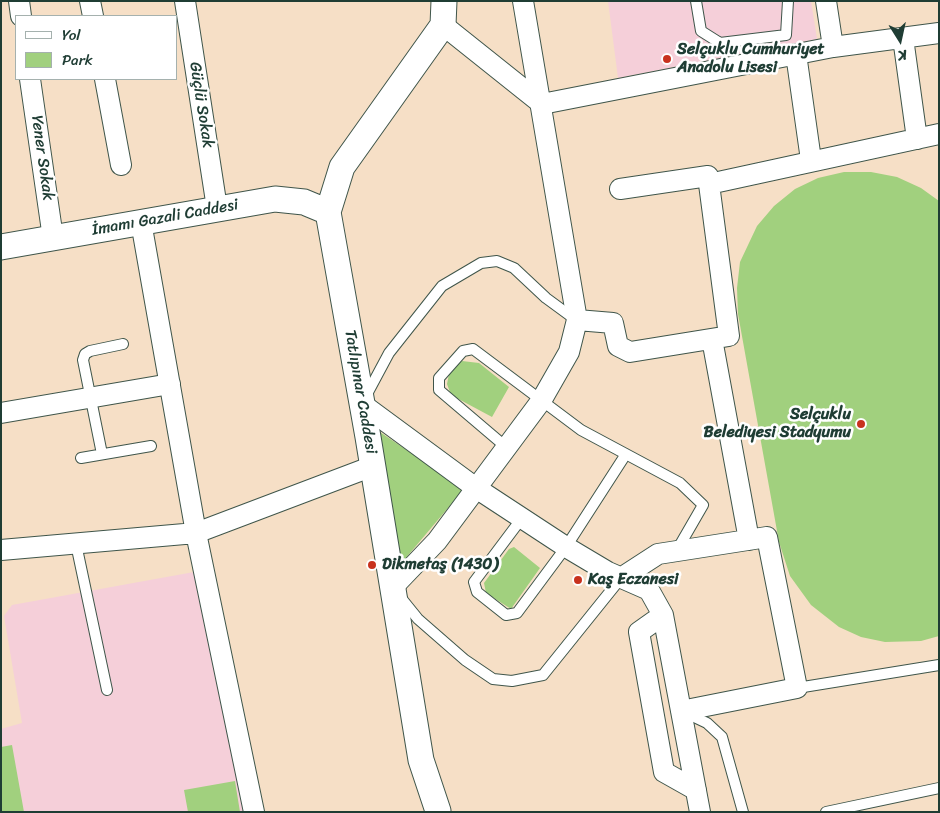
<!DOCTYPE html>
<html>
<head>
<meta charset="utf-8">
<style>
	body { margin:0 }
	#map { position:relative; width:940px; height:813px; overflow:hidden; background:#f6dfc6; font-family:Sriracha,sans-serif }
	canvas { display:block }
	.frame { position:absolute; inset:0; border:2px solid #1f3d34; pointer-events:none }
	.legend { position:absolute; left:15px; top:15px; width:162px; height:65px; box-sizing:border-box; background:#fff; border:1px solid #a5b1ae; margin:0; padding:6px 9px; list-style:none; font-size:15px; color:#1f3d34 }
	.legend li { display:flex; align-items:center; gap:10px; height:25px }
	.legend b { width:25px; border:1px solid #a5b1ae }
	.north { position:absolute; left:875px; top:15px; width:50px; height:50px; -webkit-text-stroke:4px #fff; paint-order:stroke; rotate:170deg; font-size:14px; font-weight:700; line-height:20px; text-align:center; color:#1f3d34 }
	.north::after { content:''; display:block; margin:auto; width:18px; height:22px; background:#1f3d34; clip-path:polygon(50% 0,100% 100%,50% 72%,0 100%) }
</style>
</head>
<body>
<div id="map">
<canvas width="940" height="813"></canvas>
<div class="frame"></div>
<ul class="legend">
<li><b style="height:6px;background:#fff"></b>Yol</li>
<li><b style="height:14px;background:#a1d07e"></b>Park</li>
</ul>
<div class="north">K</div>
</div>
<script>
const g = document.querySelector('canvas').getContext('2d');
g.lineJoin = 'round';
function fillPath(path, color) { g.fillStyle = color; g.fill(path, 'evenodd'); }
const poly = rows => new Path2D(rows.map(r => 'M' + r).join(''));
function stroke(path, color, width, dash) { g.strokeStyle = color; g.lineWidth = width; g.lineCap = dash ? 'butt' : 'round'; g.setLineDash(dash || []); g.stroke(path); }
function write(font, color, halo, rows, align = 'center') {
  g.font = font + ' Sriracha,sans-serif'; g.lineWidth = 5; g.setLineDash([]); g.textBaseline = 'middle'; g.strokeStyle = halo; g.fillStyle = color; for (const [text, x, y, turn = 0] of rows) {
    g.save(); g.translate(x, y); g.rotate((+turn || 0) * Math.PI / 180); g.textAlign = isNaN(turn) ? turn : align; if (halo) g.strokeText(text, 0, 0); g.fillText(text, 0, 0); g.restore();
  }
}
fillPath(poly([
	[608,1,811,1,817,39,618,78],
	[194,572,246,812,1,812,1,729,22,723,4,616,12,605]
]), '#f5cfd9');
fillPath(poly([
	[844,172,871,172,897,177,921,188,939,201,939,636,921,641,885,642,861,637,839,627,811,605,790,576,779,542,738,314,737,288,740,262,757,226,774,206,795,189,818,178],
	[462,361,479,363,509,387,492,417,451,395,447,384,450,369],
	[377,430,464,489,399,566],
	[514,547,540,568,511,609,486,593,484,583,509,549],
	[12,745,24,812,1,812,1,747],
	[235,781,240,812,188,812,184,790]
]), '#a1d07e');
const service = poly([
	[696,1,701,31,720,43,786,35,788,1],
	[366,396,389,353,442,286,481,263,497,261,514,268,546,298,576,320],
	[506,447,439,390,439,378,463,351,473,349,581,430,680,483,703,505,677,550],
	[102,454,83,360,85,354,90,351,123,344],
	[81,458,151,446],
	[522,518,474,582,477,592,506,615,517,613,566,547,626,454],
	[76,544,107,690],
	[401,598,418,619,465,660,493,679,512,681,543,675,621,578],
	[797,688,939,665],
	[686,713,707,723,722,737,743,812],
	[826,812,939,788]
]);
const minor = poly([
	[19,1,21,16],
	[90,1,93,16],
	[185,1,217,208],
	[826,1,833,47],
	[443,25,542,104,833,47,939,33],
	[903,38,917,139],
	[796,54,811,160],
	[30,79,53,238],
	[105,79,121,165],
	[620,189,708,176,709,184,939,134],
	[141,222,196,533,254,812],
	[577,320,613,323,618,346,630,352,729,336,709,184],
	[712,339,749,540],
	[362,404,476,488,566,547,608,572,649,590,663,615,700,812],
	[1,413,170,384],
	[1,550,196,533,373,466],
	[621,578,658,554,767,537,797,688,681,711],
	[393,587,437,541,541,401,569,352,577,320,523,1],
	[663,615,639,632,664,772,696,790]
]);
const tertiary = poly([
	[1,247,275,199,304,202,328,212],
	[438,811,421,760,368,437,328,212,342,167,443,25,444,1]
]);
stroke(service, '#3f554a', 12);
stroke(minor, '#3f554a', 22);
stroke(tertiary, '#3f554a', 27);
stroke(service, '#fff', 10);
stroke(minor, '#fff', 20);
stroke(tertiary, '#fff', 25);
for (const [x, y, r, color] of [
	[667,59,5,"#c8321e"],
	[861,424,5,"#c8321e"],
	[372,565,5,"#c8321e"],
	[578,580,5,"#c8321e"]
]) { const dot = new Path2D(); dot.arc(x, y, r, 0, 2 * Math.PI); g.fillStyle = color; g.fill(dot); stroke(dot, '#fff', 2); }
write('bold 16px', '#1f3d34', '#fff', [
	["Selçuklu Cumhuriyet",677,50],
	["Anadolu Lisesi",677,68],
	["Selçuklu",851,415,"right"],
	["Belediyesi Stadyumu",851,433,"right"],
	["Dikmetaş (1430)",382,565],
	["Kaş Eczanesi",588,580]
], 'left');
write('16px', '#1f3d34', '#fff', [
	["Güçlü Sokak",201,105,81],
	["Yener Sokak",42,158,82],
	["İmamı Gazali Caddesi",165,218,-10],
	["Tatlıpınar Caddesi",360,392,80]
]);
</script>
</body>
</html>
